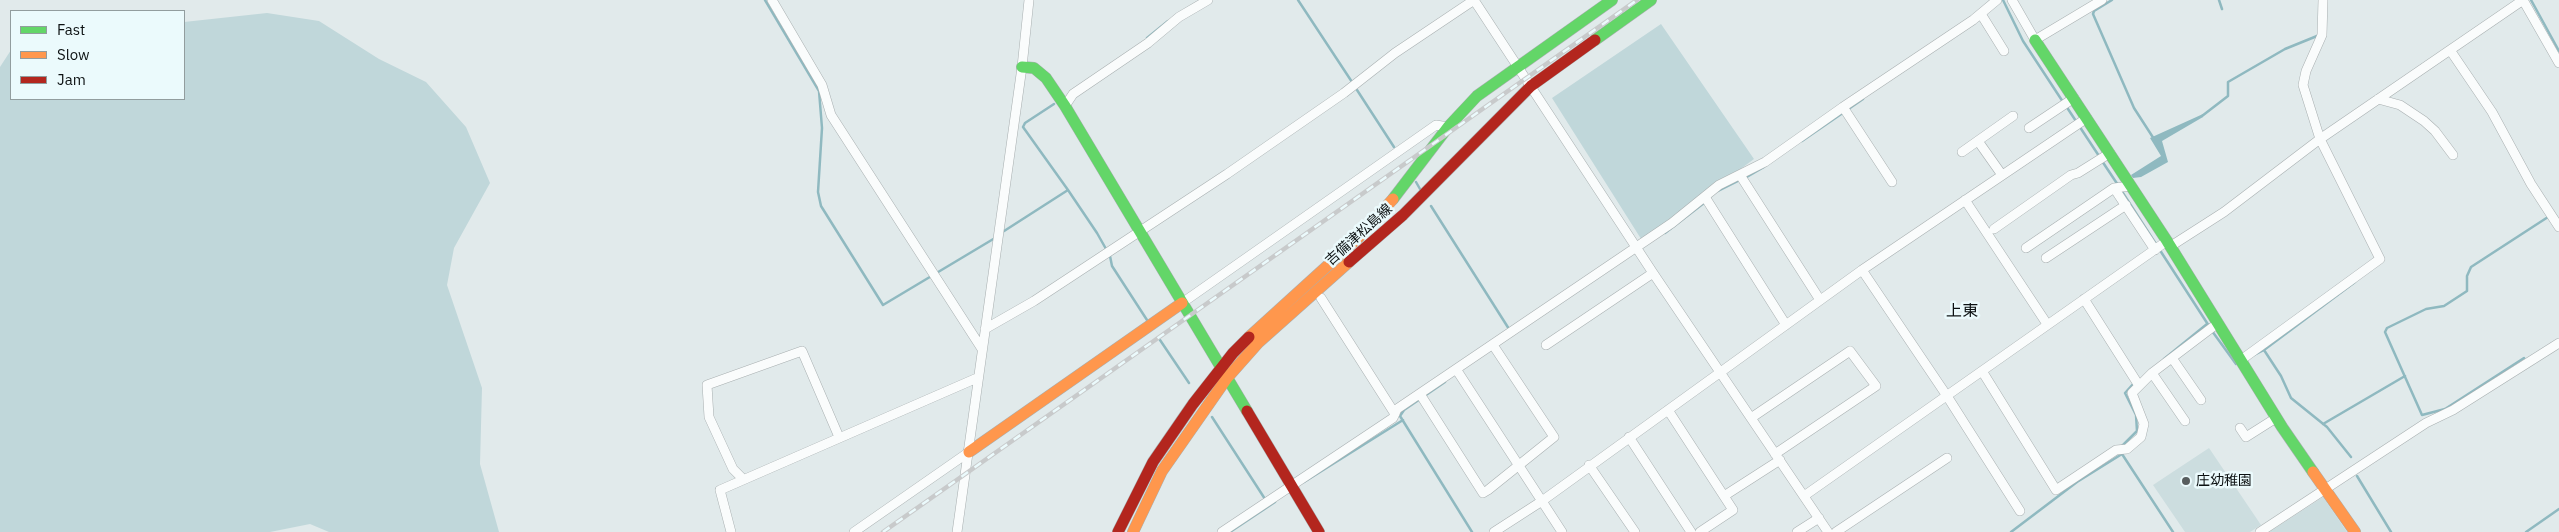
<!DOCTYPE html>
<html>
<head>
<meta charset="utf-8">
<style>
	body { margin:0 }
	#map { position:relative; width:2559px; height:532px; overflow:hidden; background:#e1eaeb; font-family:"IBM Plex Sans",sans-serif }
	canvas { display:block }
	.legend { position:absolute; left:10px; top:10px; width:175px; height:90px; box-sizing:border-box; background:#ebfafc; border:1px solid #929d9e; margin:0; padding:6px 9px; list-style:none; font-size:15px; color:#0c1112 }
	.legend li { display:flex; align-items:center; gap:10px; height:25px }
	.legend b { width:25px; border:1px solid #929d9e }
</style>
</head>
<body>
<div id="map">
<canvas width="2559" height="532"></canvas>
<ul class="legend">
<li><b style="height:6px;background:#63d668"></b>Fast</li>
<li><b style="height:6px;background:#ff974d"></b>Slow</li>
<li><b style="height:6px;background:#b3261e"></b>Jam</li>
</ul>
</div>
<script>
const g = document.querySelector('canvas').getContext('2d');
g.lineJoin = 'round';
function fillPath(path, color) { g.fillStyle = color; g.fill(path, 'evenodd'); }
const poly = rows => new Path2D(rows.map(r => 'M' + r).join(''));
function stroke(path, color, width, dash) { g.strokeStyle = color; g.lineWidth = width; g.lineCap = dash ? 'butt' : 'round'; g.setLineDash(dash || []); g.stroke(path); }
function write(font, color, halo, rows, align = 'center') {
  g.font = font + ' "IBM Plex Sans","Noto Sans JP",sans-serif'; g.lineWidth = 5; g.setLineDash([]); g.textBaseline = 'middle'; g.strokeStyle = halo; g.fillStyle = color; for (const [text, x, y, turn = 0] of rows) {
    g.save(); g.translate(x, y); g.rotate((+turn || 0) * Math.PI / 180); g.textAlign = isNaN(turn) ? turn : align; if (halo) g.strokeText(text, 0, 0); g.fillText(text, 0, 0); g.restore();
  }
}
fillPath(poly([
	[2209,448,2261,525,2250,532,2185,532,2153,485],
	[2323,497,2347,532,2269,532]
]), '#ccdddf');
fillPath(poly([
	[267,13,319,21,379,59,426,82,466,127,490,183,454,248,447,285,482,388,480,464,499,532,329,532,310,524,270,532,0,532,0,67,11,50,11,99,184,99,184,22],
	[1661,24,1754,159,1643,242,1552,98]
]), '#c0d7da');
fillPath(poly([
	[2203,114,2203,117,2162,141,2168,162,2141,177,2133,178,2131,175,2161,156,2150,138]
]), '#8fb9c0');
stroke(poly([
	[765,0,819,91,822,128,818,192,821,206,883,305,995,238],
	[1298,0,1352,82],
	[2003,0,2023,41,2063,102],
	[2112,0,2094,11,2093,14,2134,108,2154,139],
	[2219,0,2222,9],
	[2531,0,2559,51],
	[1147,38,1168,21],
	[1357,90,1394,147],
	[1054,104,1025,123,1023,127,1068,190],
	[2066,106,2099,156],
	[2202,116,2228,96,2228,82,2285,49,2317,36],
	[1802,141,1863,99],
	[2102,161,2118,185],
	[1745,178,1764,167],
	[1416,182,1420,189],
	[2121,190,2209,326],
	[1718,191,1740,180],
	[1431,206,1509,329],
	[1001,233,1068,190,1097,233,1110,256,1112,266,1147,320],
	[1665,233,1704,203],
	[2212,331,2236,364],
	[1160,340,1189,383],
	[2264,350,2355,282],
	[2254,355,2264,350,2281,376,2291,398,2327,427,2351,457],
	[2524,358,2445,409,2422,415,2385,332,2387,328,2426,309,2444,306,2467,291,2467,276,2471,267,2548,217],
	[2164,359,2207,324],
	[1445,382,1404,410,1400,416,1472,532],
	[1212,417,1265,499],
	[2323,424,2405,376],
	[2122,446,2137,431,2136,415,2125,393,2134,383],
	[2122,452,2122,454,2173,532],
	[2357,476,2391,532],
	[1304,482,1403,420],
	[1230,532,1275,502],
	[2011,532,2077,482,2122,454],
	[2526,532,2559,509]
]), '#8fb9c0', 2.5);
const street = poly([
	[772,0,822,85,831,115,982,349],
	[2012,0,2035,40,2102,0],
	[2523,0,2559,63],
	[1981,14,2004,51],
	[2450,50,2492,112,2531,184,2559,227],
	[2378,99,2400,105,2424,121,2435,131,2453,155],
	[1065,106,1073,94,1148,43,1179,17,1208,0],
	[1843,107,1892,182],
	[2029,128,2074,98],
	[1978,141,2002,175],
	[1962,152,2013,116],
	[1740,175,1820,300],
	[2114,188,2155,250],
	[1705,197,1786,325],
	[1965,200,2047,324],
	[1994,229,2071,175,2078,173,2110,153],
	[2171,246,2224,212,2320,139,2523,0],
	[2026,248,2114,188,2131,186],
	[2046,258,2126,205],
	[1862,270,1947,396,2020,511],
	[1321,298,1395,414],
	[2084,299,2138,384],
	[1182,303,1436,125,1448,127],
	[985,329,1034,301,1227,174,1344,93,1395,53,1474,0,1653,273,1828,532],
	[1546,345,1653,273],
	[2172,358,2201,400],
	[2241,360,2380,259,2320,139,2303,85,2306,71,2322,35,2323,0],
	[1456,369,1562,532],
	[1982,371,2056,490,2116,450,2127,449,2141,437,2144,424,2132,393,2152,373,2218,323],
	[2152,373,2185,421],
	[1420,394,1483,493,1488,490,1554,437,1493,345],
	[1668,410,1733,510,1700,532],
	[1751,418,1850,351,1876,386,1775,454],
	[2240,428,2246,437,2276,418],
	[1629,437,1691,532],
	[1589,465,1635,532],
	[743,479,733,469,709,417,707,385,802,351,839,437],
	[1724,496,1780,460],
	[1804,496,2167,241],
	[731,532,720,490,977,378],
	[854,532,969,452],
	[957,532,1022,67,1029,0],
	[1222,532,1393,418,1397,409,1672,223,1719,185,1765,162,1843,107,1973,20,1997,0],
	[1494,532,1542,501,1862,270,2087,118],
	[1797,532,1819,518],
	[1836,532,1947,458],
	[2260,532,2426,423,2453,410,2559,343]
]);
const fast = poly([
	[1595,40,1651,0],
	[2035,40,2167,241,2282,427,2313,472],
	[1022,67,1034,68,1046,78,1065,106,1247,411],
	[1393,199,1448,127,1477,96,1612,0]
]);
const slow = poly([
	[1249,337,1358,238,1393,199],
	[969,452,1182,303],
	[2313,472,2355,532],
	[1133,532,1162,471,1227,378,1258,343,1349,262]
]);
const jam = poly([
	[1349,262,1403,215,1531,86,1595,40],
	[1247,411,1319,532],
	[1118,532,1153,462,1193,404,1233,353,1249,337]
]);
stroke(street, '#a8afb0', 10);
stroke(fast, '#a8afb0', 12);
stroke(slow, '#a8afb0', 12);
stroke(jam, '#a8afb0', 12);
stroke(street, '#fafcfc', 9);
stroke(fast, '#63d668', 11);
stroke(slow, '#ff974d', 11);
stroke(jam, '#b3261e', 11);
const rail = poly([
	[883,532,1637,0]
]);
stroke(rail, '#c8cacb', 4.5);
stroke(rail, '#ebfafc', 2.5, [8]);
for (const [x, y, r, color] of [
	[2186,481,5,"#575d5e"]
]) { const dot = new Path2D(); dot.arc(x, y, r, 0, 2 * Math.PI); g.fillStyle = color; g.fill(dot); stroke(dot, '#ebfafc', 2); }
write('14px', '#0c1112', '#ebfafc', [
	["吉備津松島線",1359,235,-42]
]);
write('14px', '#0c1112', '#ebfafc', [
	["庄幼稚園",2196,481]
], 'left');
write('16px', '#0c1112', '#ebfafc', [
	["上東",1962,311]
]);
</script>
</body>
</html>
